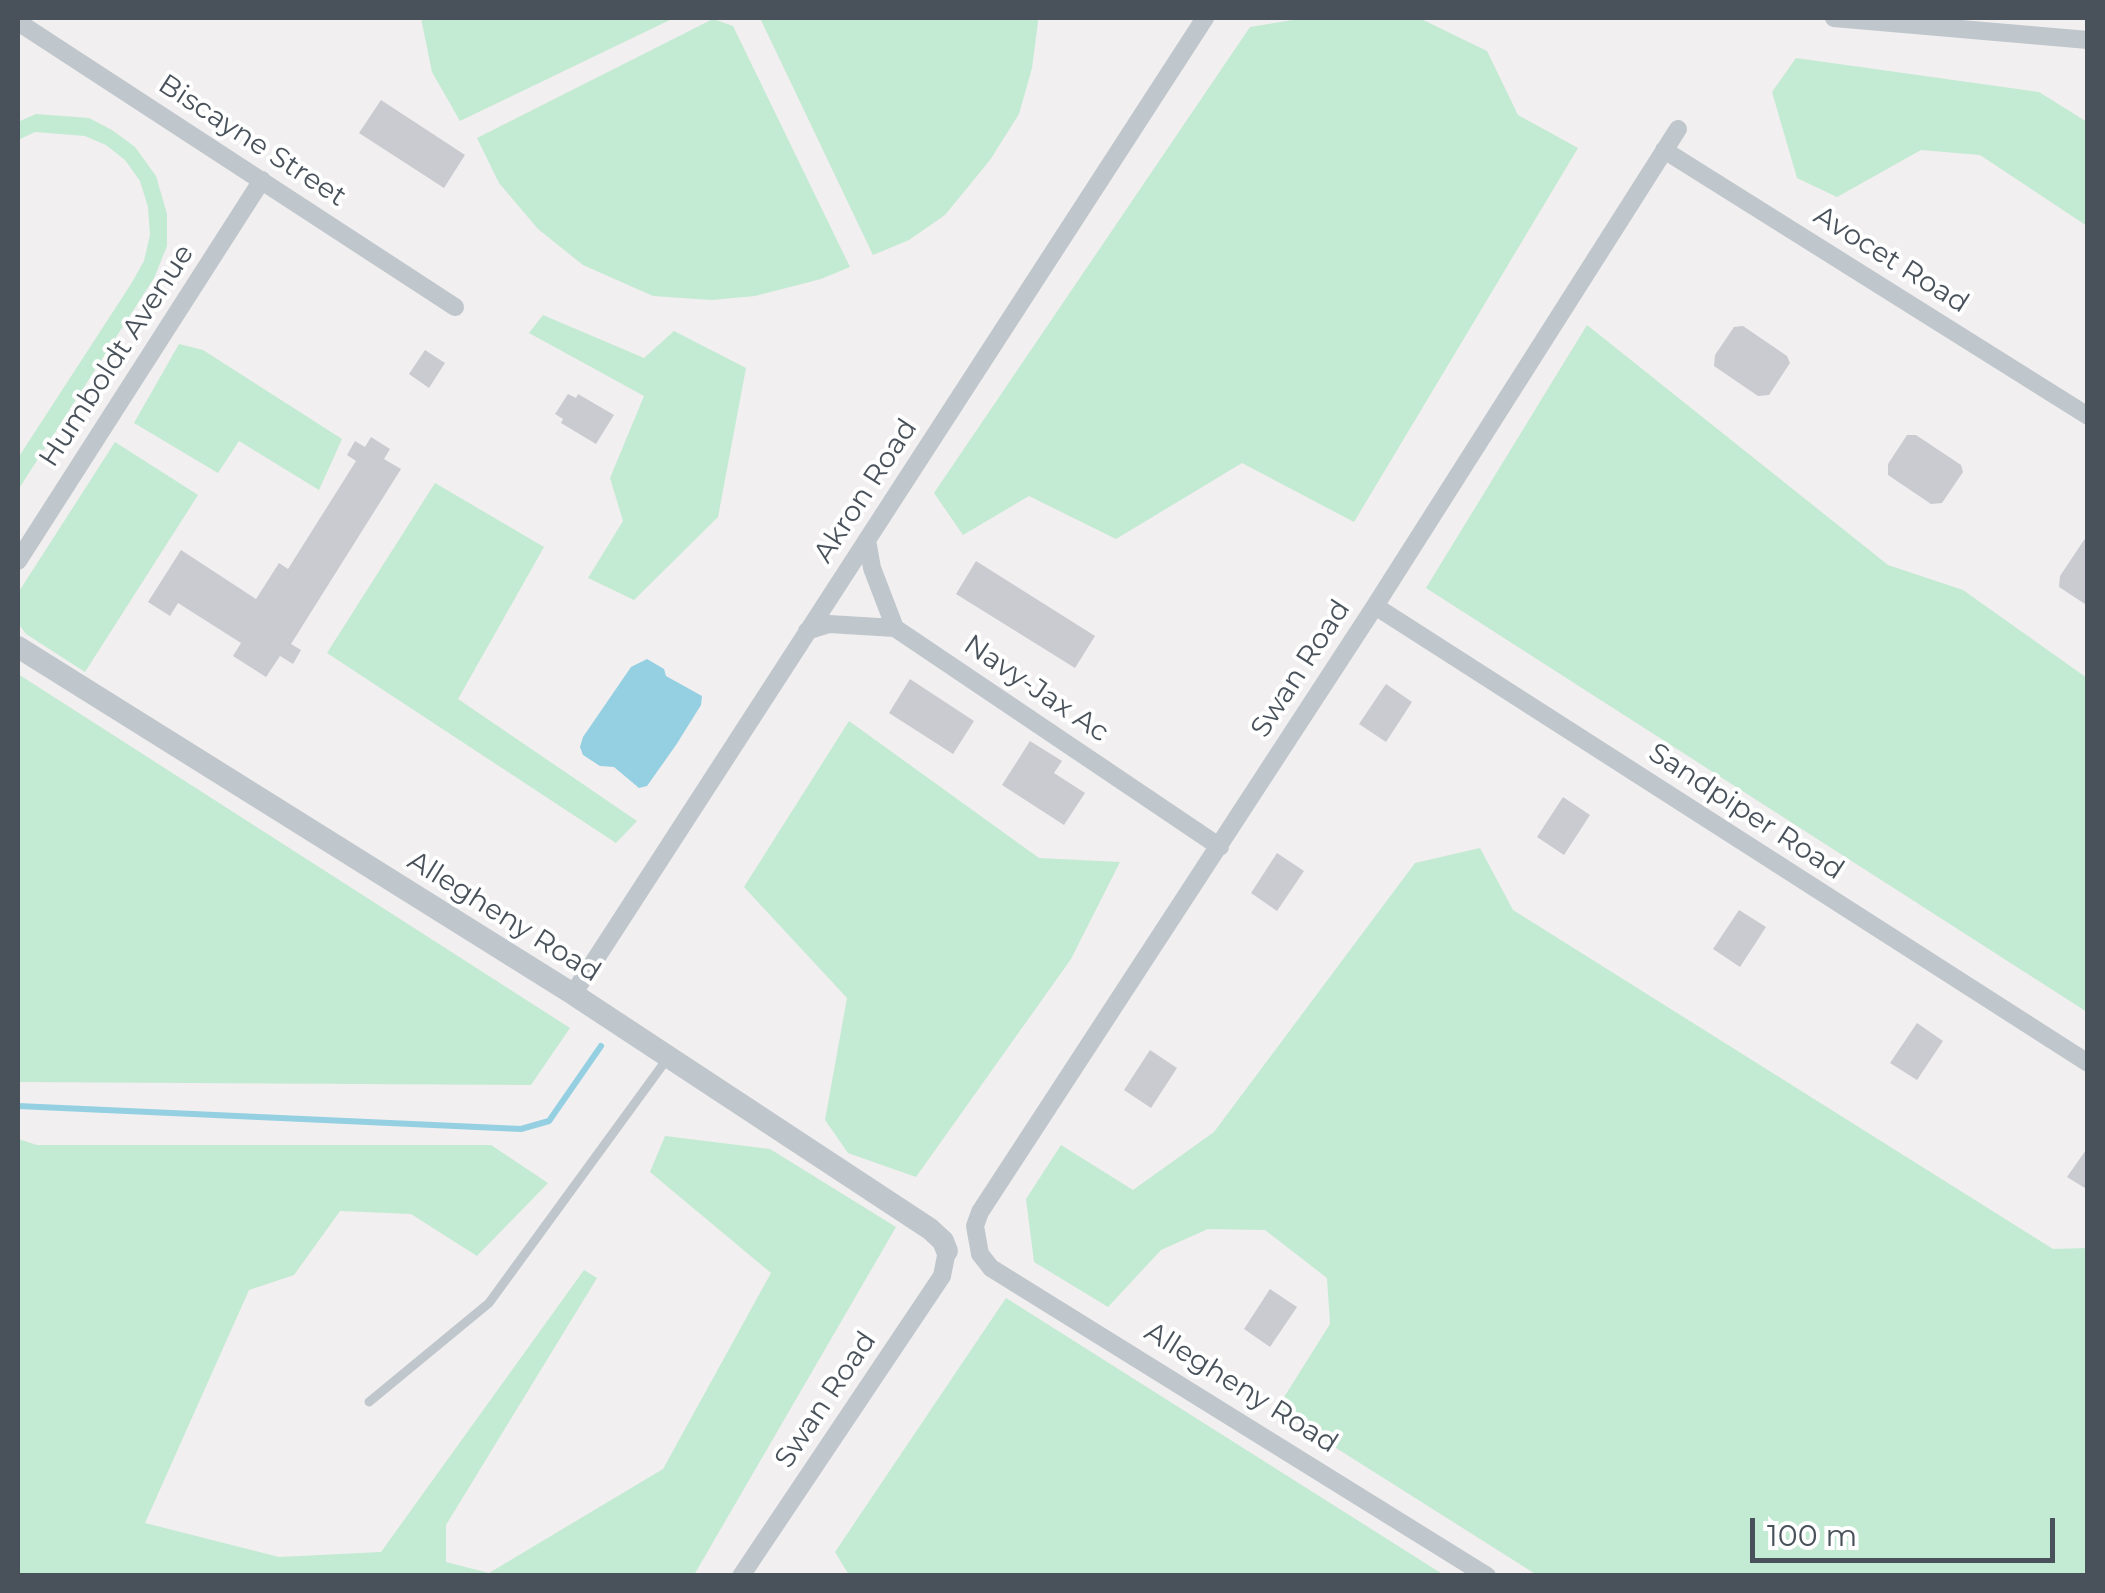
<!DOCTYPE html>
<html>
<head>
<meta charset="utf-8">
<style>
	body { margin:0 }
	#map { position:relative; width:2105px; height:1593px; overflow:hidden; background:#f1efef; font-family:Montserrat,sans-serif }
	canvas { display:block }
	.frame { position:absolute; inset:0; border:20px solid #49525b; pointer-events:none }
	.scale { position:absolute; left:1750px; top:1518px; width:305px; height:45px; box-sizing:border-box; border:5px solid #49525b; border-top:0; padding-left:12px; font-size:30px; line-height:35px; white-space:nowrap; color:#49525b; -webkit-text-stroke:8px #fff; paint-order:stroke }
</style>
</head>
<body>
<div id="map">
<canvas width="2105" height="1593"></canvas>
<div class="frame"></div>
<div class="scale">100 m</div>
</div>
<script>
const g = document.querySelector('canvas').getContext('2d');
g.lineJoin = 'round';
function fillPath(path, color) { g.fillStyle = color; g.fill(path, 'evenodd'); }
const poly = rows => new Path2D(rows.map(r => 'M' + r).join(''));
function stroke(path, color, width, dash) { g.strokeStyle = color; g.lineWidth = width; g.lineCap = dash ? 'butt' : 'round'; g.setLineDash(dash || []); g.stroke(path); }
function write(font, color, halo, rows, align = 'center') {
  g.font = font + ' Montserrat,sans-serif'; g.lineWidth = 8; g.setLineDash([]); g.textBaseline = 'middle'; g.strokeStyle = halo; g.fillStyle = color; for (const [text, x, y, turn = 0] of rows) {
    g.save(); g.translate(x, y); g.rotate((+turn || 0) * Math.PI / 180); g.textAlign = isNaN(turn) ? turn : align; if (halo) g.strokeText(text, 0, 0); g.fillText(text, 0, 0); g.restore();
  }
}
fillPath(poly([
	[421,18,674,18,460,121,432,72],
	[760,18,1038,18,1038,22,1032,68,1019,114,990,160,945,215,909,240,873,255],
	[1305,18,1419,18,1487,51,1518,115,1578,148,1354,522,1242,463,1116,539,1029,496,963,535,934,493,1250,27],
	[713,19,733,26,850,267,821,279,755,296,711,300,653,296,583,265,538,229,499,183,477,138],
	[1796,58,2039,92,2087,122,2087,226,1980,155,1921,150,1837,197,1797,178,1772,92],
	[36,114,89,118,112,130,135,147,156,176,167,214,167,246,154,278,18,490,18,458,131,284,144,261,150,235,148,207,140,181,125,160,106,145,85,136,35,132,18,140,18,122],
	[543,315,644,358,674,331,746,368,718,517,634,600,588,578,623,521,610,478,644,396,529,333],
	[1587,325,1888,565,1963,590,2087,678,2087,1012,1426,588],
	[179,344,203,350,342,439,319,490,239,441,218,473,134,423],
	[115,442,198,495,85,672,26,634,18,623,18,593],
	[435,483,544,547,458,699,637,821,616,843,327,653],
	[18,674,570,1028,531,1085,18,1082],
	[849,721,1039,858,1120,862,1071,959,916,1177,848,1153,825,1120,847,998,744,887],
	[1480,848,1513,910,2053,1249,2087,1248,2087,1575,1537,1575,1276,1410,1330,1324,1327,1278,1265,1230,1208,1229,1161,1250,1108,1307,1034,1262,1026,1199,1061,1145,1133,1190,1214,1132,1415,863],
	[665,1136,770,1149,896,1227,694,1575,18,1575,18,1139,37,1145,491,1145,548,1183,477,1256,411,1214,340,1211,294,1275,249,1290,145,1523,279,1557,381,1552,584,1270,597,1278,446,1525,446,1562,489,1573,663,1469,771,1273,650,1172],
	[1006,1298,1444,1575,849,1575,835,1552]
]), '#c3ead3');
fillPath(poly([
	[647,659,664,669,666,676,702,696,701,705,676,745,647,786,639,788,614,767,600,766,583,755,580,747,583,737,631,667]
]), '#94d0e2');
stroke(poly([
	[18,1106,521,1129,549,1121,601,1046]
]), '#94d0e2', 6);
fillPath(poly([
	[381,100,465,155,444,188,359,133],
	[1743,326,1787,356,1790,363,1769,395,1758,396,1714,366,1715,355,1734,327],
	[425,350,445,363,429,388,409,374],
	[568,394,576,398,578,394,614,415,596,444,561,423,563,419,555,414],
	[1907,435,1916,435,1961,465,1963,472,1942,503,1931,504,1888,475,1888,464],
	[371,437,390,449,384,459,401,469,291,644,301,650,293,664,280,656,266,677,233,656,241,643,178,603,170,616,148,602,181,550,256,599,279,563,288,569,356,461,347,455,355,441,365,447],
	[2088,534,2088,606,2059,587,2060,576],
	[976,561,1095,636,1075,668,956,594],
	[910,679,974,721,953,754,889,713],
	[1386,684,1412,702,1386,742,1359,724],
	[1030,741,1062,761,1054,773,1085,793,1064,825,1002,785],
	[1563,797,1590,815,1564,855,1537,837],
	[1277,853,1304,871,1277,911,1251,893],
	[1739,910,1766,927,1740,967,1713,949],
	[1917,1023,1943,1041,1917,1080,1890,1063],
	[1150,1050,1177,1068,1151,1108,1124,1090],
	[2088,1147,2088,1190,2067,1177],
	[1270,1289,1297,1307,1270,1347,1244,1329]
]), '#cacbd1');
stroke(poly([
	[369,1402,489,1303,667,1059]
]), '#bfc6cc', 9);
stroke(poly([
	[1834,18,2088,40],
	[18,22,455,307],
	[1664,150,2088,416],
	[867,540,872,568,895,628],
	[18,561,262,180],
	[1375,606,2088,1063],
	[807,631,829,624,895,628,1220,847],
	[573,994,1205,18],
	[741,1576,942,1276,947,1251],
	[1487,1576,991,1268,980,1254,975,1226,980,1212,1375,606,1678,129]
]), '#bfc6cc', 18);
stroke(poly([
	[18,647,573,994,930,1229,943,1241,947,1251]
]), '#bfc6cc', 22);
write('28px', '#49525b', '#fff', [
	["Biscayne Street",252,141,33],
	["Avocet Road",1891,260,32],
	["Humboldt Avenue",117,356,-57],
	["Akron Road",866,491,-57],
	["Swan Road",1301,669,-57],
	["Navy-Jax Ac",1036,689,34],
	["Sandpiper Road",1746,812,33],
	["Allegheny Road",504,917,32],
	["Allegheny Road",1241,1388,32],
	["Swan Road",826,1400,-56]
]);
</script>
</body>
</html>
